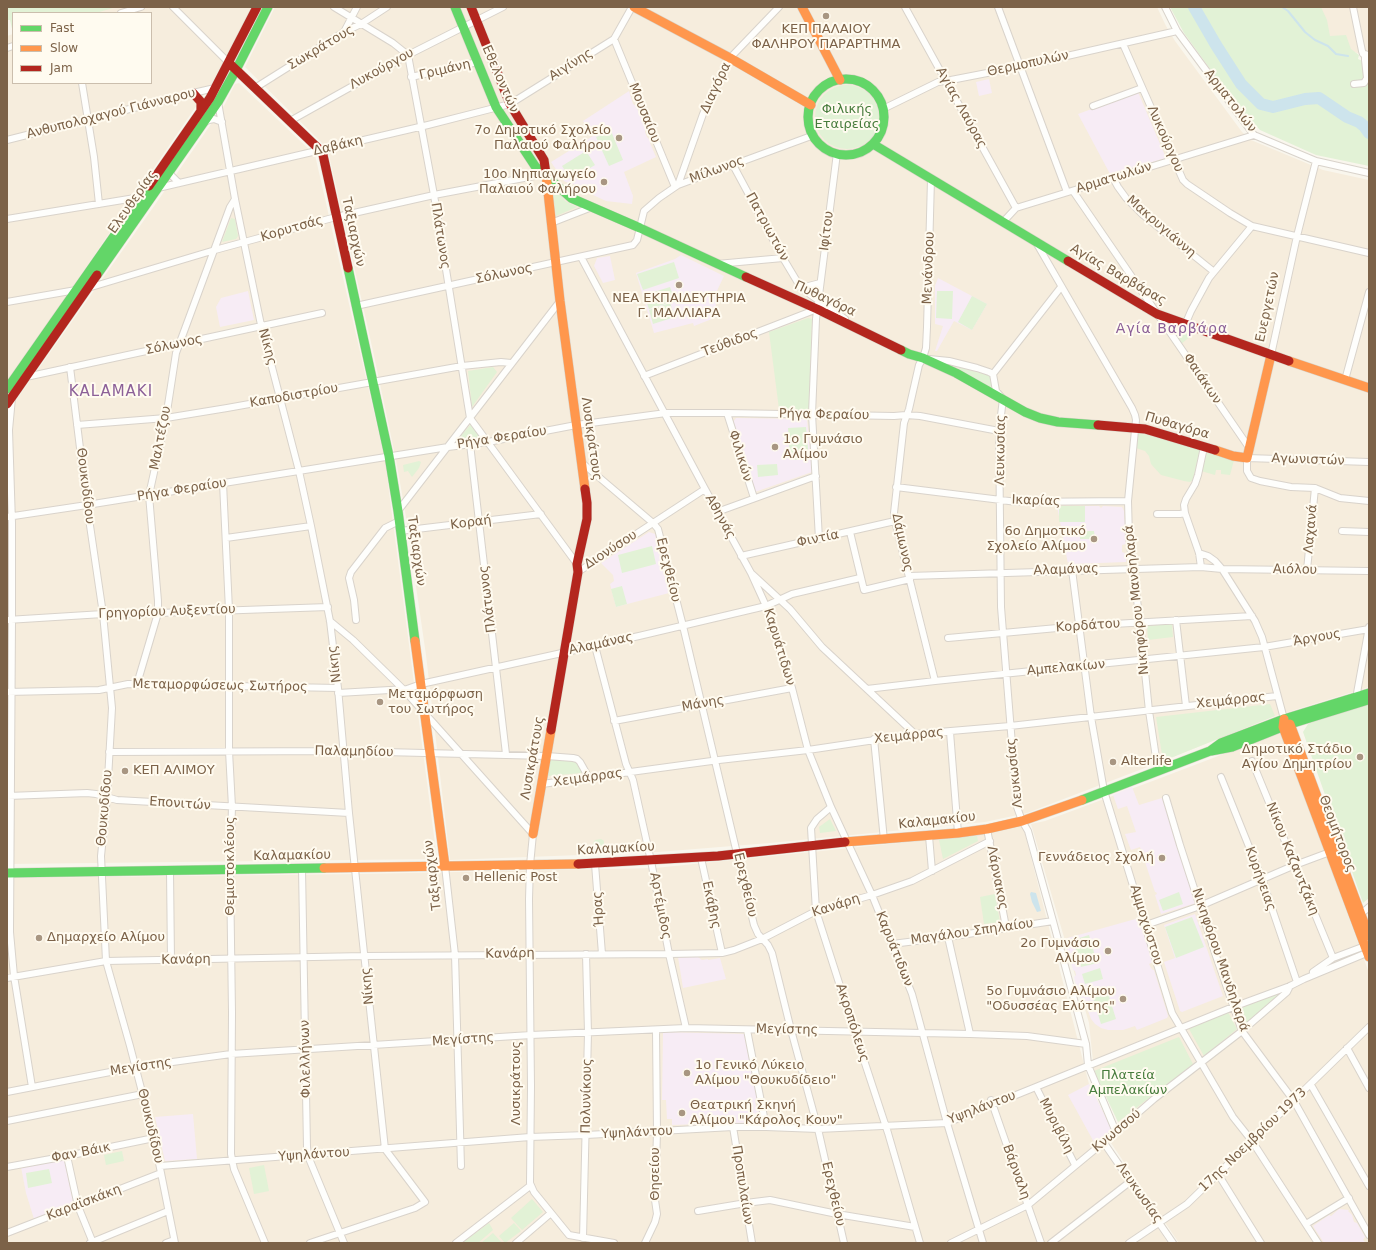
<!DOCTYPE html>
<html>
<head>
<meta charset="utf-8">
<style>
	body { margin:0 }
	#map { position:relative; width:1376px; height:1250px; overflow:hidden; background:#f9f6ed; font-family:"DejaVu Sans",sans-serif }
	canvas { display:block }
	.frame { position:absolute; inset:0; border:8px solid #7c6248; pointer-events:none }
	.legend { position:absolute; left:12px; top:12px; width:140px; height:72px; box-sizing:border-box; background:#fffbf0; border:1px solid #cbbead; margin:0; padding:5px 7px; list-style:none; font-size:12px; color:#7c6248 }
	.legend li { display:flex; align-items:center; gap:8px; height:20px }
	.legend b { width:20px; border:1px solid #cbbead }
</style>
</head>
<body>
<div id="map">
<canvas width="1376" height="1250"></canvas>
<div class="frame"></div>
<ul class="legend">
<li><b style="height:5px;background:#63d668"></b>Fast</li>
<li><b style="height:5px;background:#ff974d"></b>Slow</li>
<li><b style="height:5px;background:#b3261e"></b>Jam</li>
</ul>
</div>
<script>
const g = document.querySelector('canvas').getContext('2d');
g.lineJoin = 'round';
function fillPath(path, color) { g.fillStyle = color; g.fill(path, 'evenodd'); }
const poly = rows => new Path2D(rows.map(r => 'M' + r).join(''));
function stroke(path, color, width, dash) { g.strokeStyle = color; g.lineWidth = width; g.lineCap = dash ? 'butt' : 'round'; g.setLineDash(dash || []); g.stroke(path); }
function write(font, color, halo, rows, align = 'center') {
  g.font = font + ' "DejaVu Sans",sans-serif'; g.lineWidth = 4; g.setLineDash([]); g.textBaseline = 'middle'; g.strokeStyle = halo; g.fillStyle = color; for (const [text, x, y, turn = 0] of rows) {
    g.save(); g.translate(x, y); g.rotate((+turn || 0) * Math.PI / 180); g.textAlign = isNaN(turn) ? turn : align; if (halo) g.strokeText(text, 0, 0); g.fillText(text, 0, 0); g.restore();
  }
}
fillPath(poly([
	[114,7,252,7,212,83,82,273,7,384,7,36,13,34,13,83,151,83,151,13,92,13],
	[275,7,1157,7,1166,26,1175,41,1242,132,1251,140,1323,170,1369,180,1369,687,1275,716,1163,761,1027,813,985,822,770,843,658,852,450,860,426,655,405,511,396,460,373,351,329,155,323,144,245,67],
	[1308,7,1369,7,1369,51,1360,54,1338,47],
	[239,83,315,155,385,461,437,859,7,864,7,413,152,209,225,104,235,84],
	[1281,732,1369,973,1369,1243,1179,1243,1111,1143,1123,1132,1094,1071,1089,1023,1031,824,1045,821,1158,779],
	[1023,826,1089,1084,1112,1130,1095,1144,1104,1149,1168,1243,7,1243,7,878,360,874,655,868,977,835]
]), '#f6eddd');
fillPath(poly([
	[989,79,992,93,979,96,976,82],
	[629,91,633,104,636,106,646,128,645,132,647,137,650,140,650,143,656,157,624,172,633,196,632,204,606,201,593,195,591,193,581,189,579,187,573,184,570,184,564,181,551,162,593,136,583,121],
	[1138,92,1166,158,1110,174,1078,114],
	[681,255,724,276,715,295,717,317,694,326,693,323,654,333,636,273,675,259],
	[610,256,615,280,603,283,594,266,597,258],
	[938,278,987,304,972,330,954,321,937,351,935,351,943,326,935,324,935,286],
	[248,291,254,320,220,327,216,307,221,298],
	[736,418,807,419,812,472,755,492,733,422],
	[1057,506,1099,506,1101,508,1103,506,1122,507,1124,511,1126,544,1122,545,1122,552,1127,554,1126,562,1072,564,1068,562,1068,564],
	[649,532,655,534,669,593,616,607,610,584,614,581,613,575,601,563],
	[1132,787,1139,805,1162,798,1196,903,1161,914,1155,895,1157,894,1156,892,1155,892,1140,847,1131,850,1125,834,1136,832,1127,806,1118,809,1113,795],
	[1195,914,1223,996,1182,1012,1180,1011,1164,962,1175,958,1164,925],
	[1139,918,1153,962,1149,964,1151,968,1153,970,1154,970,1168,1016,1167,1018,1137,1030,1135,1026,1123,1030,1108,1030,1101,1028,1095,1024,1091,1019,1087,1008,1082,1006,1082,998,1079,997,1074,977,1076,975,1075,971,1073,970,1064,939],
	[678,957,698,957,702,960,708,959,708,960,720,958,726,979,683,988],
	[663,1032,744,1034,757,1099,755,1099,756,1107,758,1108,761,1122,672,1125,672,1119,667,1119,666,1100,662,1100],
	[1089,1084,1112,1130,1095,1144,1068,1095],
	[193,1114,197,1159,165,1161,155,1117],
	[64,1159,73,1202,34,1219,26,1193,21,1167],
	[1339,1209,1349,1210,1348,1211,1352,1215,1354,1222,1357,1223,1365,1237,1363,1240,1366,1243,1324,1243,1313,1226,1329,1215,1331,1216]
]), '#f7ecf5');
fillPath(poly([
	[7,7,116,7,96,13,13,13,13,33,10,20,7,20],
	[1170,7,1321,7,1327,20,1330,36,1346,35,1351,49,1359,55,1358,59,1367,63,1369,62,1369,166,1316,155,1260,130,1234,102,1184,33],
	'815 117a32 32 0 1 1 64 0a32 32 0 1 1-64 0Z',
	[611,131,623,160,609,166,596,137],
	[586,151,595,165,571,180,562,166],
	[554,185,565,201,577,207,556,216,552,186],
	[231,218,235,219,238,236,236,239,222,242],
	[674,262,679,278,643,290,637,274],
	[670,287,675,301,649,309,644,295],
	[937,291,953,291,952,319,936,318],
	[972,296,987,304,972,330,958,322],
	[670,303,675,317,653,324,649,310],
	[808,318,812,319,809,408,807,410,781,411,779,409,769,332],
	[1171,328,1173,328,1192,335,1181,344,1171,330],
	[493,367,497,372,472,407,468,371],
	[959,367,990,376,993,388,991,388,959,369],
	[472,423,482,437,459,441,458,439],
	[806,427,809,459,790,460,788,428],
	[1137,433,1147,435,1200,449,1193,480,1190,482,1184,481,1161,475,1151,464,1149,456,1145,451,1136,448],
	[1206,451,1234,460,1230,475,1221,474,1221,470,1216,470,1215,475,1201,471],
	[419,461,421,462,419,468,412,477,408,471,404,472,403,465],
	[777,464,778,475,758,477,757,465],
	[1059,506,1085,506,1085,522,1059,522],
	[1080,531,1094,531,1095,539,1080,539],
	[652,546,656,564,622,573,618,555],
	[622,586,627,604,616,607,611,589],
	[1172,624,1173,637,1148,640,1147,626],
	[1270,704,1275,716,1163,761,1156,717],
	[1369,704,1369,898,1363,903,1303,732,1308,724,1317,720],
	[550,759,575,761,581,770,581,773,549,776,548,775],
	[830,819,836,831,820,833,819,827],
	[977,836,978,841,943,859,939,840],
	[601,839,604,841,603,852,601,856,593,846,593,843,595,840],
	[1179,892,1183,904,1163,911,1159,900],
	[995,894,1000,922,984,924,980,897],
	[1192,917,1204,947,1176,958,1165,927],
	[1089,935,1097,963,1081,967,1073,940],
	[1100,968,1103,979,1085,984,1082,974],
	[1279,992,1281,994,1245,1024,1239,1009],
	[1108,993,1116,1019,1101,1024,1093,998],
	[1228,1012,1237,1029,1204,1056,1189,1029],
	[1179,1037,1193,1064,1118,1122,1094,1071],
	[122,1151,124,1161,106,1165,104,1155],
	[264,1165,269,1191,254,1194,249,1168],
	[49,1169,52,1183,28,1188,26,1173],
	[532,1199,543,1212,522,1230,511,1218],
	[489,1223,493,1230,478,1243,462,1243],
	[514,1223,521,1231,505,1243,499,1236],
	[493,1233,502,1243,481,1243]
]), '#e2f2d6');
fillPath(poly([
	[1031,892,1036,893,1041,911,1037,912,1032,902,1030,894]
]), '#cde4ec');
stroke(poly([
	[1282,7,1288,11,1305,32,1315,40,1328,46,1336,54,1348,56]
]), '#cde4ec', 2);
stroke(poly([
	[1194,7,1216,45,1241,84,1261,104,1273,107,1305,99,1319,98,1347,117,1359,122,1364,126,1369,133]
]), '#cde4ec', 12);
const street = poly([
	[173,7,229,63],
	[334,7,393,43,408,55],
	[905,7,1016,208],
	[998,7,1067,192],
	[1165,7,1177,31,1254,135,1316,161,1369,173],
	[1353,7,1362,51,1363,54,1369,55],
	[121,13,141,7],
	[344,32,357,7],
	[614,39,675,187],
	[1123,44,1183,180,1187,184,1230,213,1252,226,1369,253],
	[7,48,13,46],
	[408,55,434,195,470,418,577,564],
	[411,77,478,62],
	[82,83,94,157,99,204],
	[1354,84,1364,83,1367,78,1365,60,1365,54],
	[255,88,344,32,361,24,387,7],
	[218,102,235,199,261,325,299,471,311,526,330,621,338,688,349,813,385,1149,425,1202,415,1208,310,1243],
	[1093,106,1142,88],
	[883,109,938,82,951,80,1023,66,1177,31],
	[290,121,408,55,503,7],
	[205,122,209,120,214,119,222,122],
	[7,140,193,93,215,88],
	[733,165,783,258,801,288,845,319],
	[170,170,171,175,179,183],
	[1113,178,1118,187,1126,198,1143,215,1213,271],
	[931,179,927,327,926,348,923,358,919,365,909,409,904,423,894,513,895,521,935,681],
	[678,185,703,114,730,58,779,7],
	[158,188,428,125,510,104,614,39,632,7],
	[1073,191,1250,449],
	[7,219,141,197],
	[1003,222,1016,208,1254,135],
	[551,223,592,207],
	[1037,244,1132,408,1135,415,1136,420,1128,501,1129,537,1140,623,1149,711,1158,771],
	[581,257,705,489,751,573,790,609,822,647,915,734],
	[717,264,783,258],
	[88,288,215,250,336,217,434,195,545,174],
	[801,288,820,283],
	[7,302,76,290],
	[356,306,633,245,637,240,644,211,659,198,678,185,814,135],
	[1185,325,1191,311,1209,278,1252,226],
	[1271,355,1297,236,1316,161],
	[929,359,949,361,977,368,989,372,993,374],
	[70,367,87,505,103,614,112,708,107,797,101,856,106,961,130,1046,154,1138,175,1243],
	[993,374,996,391,1003,399,999,431,1001,607,1017,807,1022,821,1028,831,1053,921,1086,1044,1088,1065,1116,1132],
	[993,374,1061,287],
	[644,376,817,309],
	[26,377,322,313],
	[1345,380,1369,292],
	[12,398,9,430,12,523,12,620,10,932,14,976,32,1087],
	[727,413,754,498],
	[77,425,166,418,227,408,462,366,501,362,511,363],
	[470,444,506,754],
	[581,462,653,523,658,529,683,626,754,925,758,934,768,945,772,953,791,1030,818,1129,844,1243],
	[1369,462,1247,458,1247,471,1251,478,1260,481,1291,487,1315,488,1340,498,1369,501],
	[223,483,229,610,229,751,232,807,230,870,232,1013,231,1154,234,1169,265,1243],
	[896,487,1017,502,1128,501],
	[398,511,560,301],
	[717,512,816,476],
	[1157,514,1180,514,1185,513],
	[7,517,87,505,448,447,488,442,576,425,666,413,727,413,894,416,906,415,920,416,999,431],
	[400,531,541,514],
	[1342,531,1369,532],
	[850,532,864,590,910,579],
	[226,538,311,526],
	[819,539,812,414,816,319,837,153],
	[1199,553,1208,556,1215,561,1222,569,1255,621,1262,637,1284,719,1286,721],
	[741,556,895,521],
	[1201,567,1199,553,1185,513,1184,505,1186,499,1195,484,1198,475,1204,447],
	[1072,570,1091,717,1104,791,1172,1013,1233,1117,1252,1141,1318,1243],
	[1307,570,1315,488],
	[578,572,705,489],
	[751,573,766,606,792,688,808,750,831,807,872,895,912,994,947,1123,983,1243],
	[909,576,1201,567,1222,569,1369,571],
	[7,620,103,614,158,613,328,607],
	[356,620,354,600,349,578,351,572,385,528,399,521],
	[1176,620,1186,706],
	[330,621,353,640,403,689,533,834,530,865,529,899,531,1086,530,1183,534,1192,569,1235,614,1243],
	[948,638,1079,626,1252,616],
	[595,646,626,764,633,780,651,861,669,954,686,1028],
	[137,684,158,613,158,601,149,495,166,418,176,353,230,207,235,199],
	[867,689,935,681,1264,647,1369,629],
	[7,692,99,690,128,684,338,688],
	[338,693,407,689,421,684,639,636,766,606,792,594,860,578],
	[1357,700,1357,693,1369,627],
	[614,721,792,688],
	[950,732,958,833],
	[874,739,884,840],
	[109,752,343,751,547,756,573,758,577,759,580,762,589,778],
	[1252,761,1333,958],
	[1221,777,1262,879,1297,982],
	[542,784,719,760,808,750,915,734,1010,726,1277,696],
	[8,796,87,793,96,794,117,800,349,813],
	[1166,798,1180,845,1216,956,1242,1031,1294,1101,1369,1235],
	[831,807,817,819,811,828,816,911,857,1039,888,1133,920,1243],
	[987,829,1006,927],
	[929,836,932,871],
	[701,858,722,953],
	[595,864,602,954],
	[445,866,455,955,461,1166],
	[302,869,307,1147,308,1156,344,1243],
	[170,871,171,960],
	[1361,914,1369,907],
	[1146,925,1200,906,1295,865,1330,852],
	[948,937,970,1034],
	[892,944,948,937,1053,921],
	[1313,972,1333,958,1365,946,1367,946],
	[7,978,106,961,365,956,669,954,722,953,734,950,762,939,816,911,872,895,912,881,990,841],
	[747,1030,766,1127],
	[1347,1048,1369,1088],
	[1311,1085,1369,1186],
	[1036,1087,1075,1165],
	[7,1092,136,1067,231,1054,531,1035,686,1028,970,1034,1027,1036,1086,1044],
	[991,1100,1041,1243],
	[7,1121,143,1094],
	[733,1127,752,1243],
	[1104,1143,1173,1243],
	[67,1156,78,1206,93,1243],
	[160,1166,530,1137,586,1135,733,1127,766,1127,818,1129,947,1123,1233,1007,1290,986,1304,979,1369,952],
	[7,1167,67,1156,154,1138],
	[1218,1174,1261,1243],
	[698,1211,746,1203,770,1200,837,1214,915,1227],
	[1306,1224,1349,1198],
	[7,1233,161,1173],
	[583,1238,588,1033,586,954],
	[90,1243,168,1211],
	[166,1243,174,1240],
	[456,1243,530,1186],
	[516,1243,551,1213],
	[645,1243,655,1222,657,1214,655,1200,657,1132,656,1030],
	[951,1243,1028,1205,1116,1132,1154,1099,1242,1031,1287,992,1290,986],
	[1051,1243,1131,1181],
	[1129,1243,1187,1204,1369,1027]
]);
const fast = poly([
	[455,7,496,107,535,166,571,198,640,228,746,277],
	'808 117a38 38 0 1 1 76 0a38 38 0 1 1-76 0Z',
	[873,144,1068,261],
	[348,268,389,456,398,511,415,641],
	[97,275,218,102,236,70,268,7],
	[901,350,909,354,923,358,956,373,1025,412,1040,418,1058,422,1098,425],
	[7,389,149,186],
	[1211,751,1232,747,1287,725,1368,700],
	[1082,800,1210,751,1221,743,1284,719,1369,693],
	[7,873,324,868]
]);
const slow = poly([
	[634,7,730,58,811,105],
	[802,7,840,80],
	[546,174,560,301,585,489],
	[1289,361,1369,388],
	[1215,450,1233,456,1247,458,1271,355],
	[415,641,445,866],
	[1284,719,1283,727,1369,957],
	[1290,724,1369,936],
	[533,834,551,730],
	[845,842,958,833,987,829,1022,821,1082,800],
	[324,868,578,864]
]);
const jam = poly([
	[471,7,510,104,544,160,546,174],
	[229,63,321,151,323,155,348,268],
	[193,93,201,102,201,111],
	[149,186,210,98,257,7],
	[1068,261,1157,314,1289,361],
	[746,277,817,309,901,350],
	[7,404,97,275],
	[1098,425,1145,429,1215,450],
	[551,730,578,572,577,564,587,519,587,503,585,489],
	[578,864,718,856,845,842]
]);
stroke(street, '#d9d3cb', 8);
stroke(fast, '#d8d2c8', 10);
stroke(slow, '#d8d2c8', 10);
stroke(jam, '#d8d2c8', 10);
stroke(street, '#fefefc', 6);
stroke(fast, '#63d668', 9);
stroke(slow, '#ff974d', 9);
stroke(jam, '#b3261e', 9);
for (const [x, y, r, color] of [
	[826,16,4,"#a89682"],
	[619,138,4,"#a89682"],
	[604,182,4,"#a89682"],
	[679,285,4,"#a89682"],
	[775,447,4,"#a89682"],
	[1094,539,4,"#a89682"],
	[380,702,4,"#a89682"],
	[1360,757,4,"#a89682"],
	[1113,762,4,"#a89682"],
	[125,771,4,"#a89682"],
	[1162,858,4,"#a89682"],
	[466,878,4,"#a89682"],
	[39,938,4,"#a89682"],
	[1108,951,4,"#a89682"],
	[1123,999,4,"#a89682"],
	[687,1073,4,"#a89682"],
	[682,1113,4,"#a89682"]
]) { const dot = new Path2D(); dot.arc(x, y, r, 0, 2 * Math.PI); g.fillStyle = color; g.fill(dot); stroke(dot, '#fffbf0', 1.5); }
write('13px', '#7c6248', '#fffbf0', [
	["ΚΕΠ ΠΑΛΑΙΟΥ",826,30,"center"],
	["ΦΑΛΗΡΟΥ ΠΑΡΑΡΤΗΜΑ",826,45,"center"],
	["7ο Δημοτικό Σχολείο",611,131,"right"],
	["Παλαιού Φαλήρου",611,146,"right"],
	["10ο Νηπιαγωγείο",596,175,"right"],
	["Παλαιού Φαλήρου",596,190,"right"],
	["ΝΕΑ ΕΚΠΑΙΔΕΥΤΗΡΙΑ",679,299,"center"],
	["Γ. ΜΑΛΛΙΑΡΑ",679,314,"center"],
	["1ο Γυμνάσιο",783,440],
	["Αλίμου",783,455],
	["6ο Δημοτικό",1086,532,"right"],
	["Σχολείο Αλίμου",1086,547,"right"],
	["Μεταμόρφωση",388,695],
	["του Σωτήρος",388,710],
	["Δημοτικό Στάδιο",1352,750,"right"],
	["Αγίου Δημητρίου",1352,765,"right"],
	["Alterlife",1121,762],
	["ΚΕΠ ΑΛΙΜΟΥ",133,771],
	["Γεννάδειος Σχολή",1154,858,"right"],
	["Hellenic Post",474,878],
	["Δημαρχείο Αλίμου",47,938],
	["2ο Γυμνάσιο",1100,944,"right"],
	["Αλίμου",1100,959,"right"],
	["5ο Γυμνάσιο Αλίμου",1115,992,"right"],
	["\"Οδυσσέας Ελύτης\"",1115,1007,"right"],
	["1ο Γενικό Λύκειο",695,1066],
	["Αλίμου \"Θουκυδίδειο\"",695,1081],
	["Θεατρική Σκηνή",690,1106],
	["Αλίμου \"Κάρολος Κουν\"",690,1121]
], 'left');
write('13px', '#7c6248', '#fffbf0', [
	["Σωκράτους",321,48,-31],
	["Θερμοπυλών",1028,64,-12],
	["Αιγίνης",571,65,-32],
	["Λυκούργου",382,69,-29],
	["Γριμάνη",445,70,-13],
	["Εθελοντών",500,79,66],
	["Διαγόρα",716,88,-65],
	["Αρματολών",1230,101,52],
	["Αγίας Λαύρας",961,108,61],
	["Μουσαίου",644,113,68],
	["Ανθυπολοχαγού Γιάνναρου",111,114,-14],
	["Λυκούργου",1165,139,66],
	["Δαβάκη",338,146,-13],
	["Μίλωνος",717,170,-20],
	["Αρματωλών",1114,178,-17],
	["Ελευθερίας",133,202,-55],
	["Πατριωτών",767,227,61],
	["Μακρυγιάννη",1161,227,41],
	["Κορυτσάς",292,229,-16],
	["Ιφίτου",827,231,-83],
	["Ταξιαρχών",353,232,78],
	["Πλάτωνος",440,236,81],
	["Μενάνδρου",929,268,-88],
	["Σόλωνος",504,274,-12],
	["Αγίας Βαρβάρας",1118,275,30],
	["Πυθαγόρα",825,299,25],
	["Ευεργετών",1268,307,-78],
	["Τεύθιδος",730,343,-21],
	["Σόλωνος",174,345,-12],
	["Νίκης",267,347,75],
	["Φαιάκων",1202,379,56],
	["Καποδιστρίου",294,396,-10],
	["Ρήγα Φεραίου",824,415,1],
	["Πυθαγόρα",1177,426,16],
	["Μαλτέζου",161,438,-79],
	["Ρήγα Φεραίου",502,438,-9],
	["Λυσικράτους",591,439,82],
	["Λευκωσίας",1001,450,-89],
	["Φιλικών",740,456,73],
	["Αγωνιστών",1308,460,2],
	["Θουκυδίδου",85,486,83],
	["Ρήγα Φεραίου",182,490,-9],
	["Ικαρίας",1036,501,2],
	["Αθηνάς",720,517,61],
	["Κοραή",471,523,-7],
	["Λαχανά",1311,529,-85],
	["Φιντία",818,539,-12],
	["Δάμωνος",902,543,78],
	["Διονύσου",611,550,-33],
	["Ταξιαρχών",416,551,82],
	["Ερεχθείου",668,570,76],
	["Αλαμάνας",1066,570,-2],
	["Αιόλου",1295,570,1],
	["Πλάτωνος",488,599,-97],
	["Νικηφόρου Μανδηλαρά",1137,600,-96],
	["Γρηγορίου Αυξεντίου",167,612,-2],
	["Κορδάτου",1088,626,-4],
	["Άργους",1317,638,-10],
	["Αλαμάνας",601,644,-12],
	["Καρυάτιδων",779,647,73],
	["Νίκης",335,664,-97],
	["Αμπελακίων",1066,668,-5],
	["Μεταμορφώσεως Σωτήρος",220,686,1],
	["Χειμάρρας",1231,701,-6],
	["Μάνης",703,704,-10],
	["Χειμάρρας",909,736,-6],
	["Παλαμηδίου",354,752,1],
	["Λυσικράτους",533,758,-80],
	["Λευκωσίας",1015,773,-96],
	["Χειμάρρας",588,778,-8],
	["Επονιτών",180,804,4],
	["Θουκυδίδου",105,808,-85],
	["Καλαμακίου",937,821,-6],
	["Θεομήτορος",1337,834,69],
	["Καλαμακίου",616,849,-3],
	["Καλαμακίου",292,856,-1],
	["Νίκου Καζαντζάκη",1292,859,68],
	["Θεμιστοκλέους",231,866,-90],
	["Ταξιαρχών",433,875,-97],
	["Λάρνακος",997,878,79],
	["Κυρήνειας",1260,879,70],
	["Ερεχθείου",745,885,77],
	["Εκάβης",711,905,78],
	["Αρτέμιδος",660,906,79],
	["Κανάρη",836,906,-18],
	["Ήρας",599,909,-94],
	["Αμμοχώστου",1146,925,73],
	["Μαγάλου Σπηλαίου",972,932,-8],
	["Καρυάτιδων",894,949,68],
	["Κανάρη",510,954,-1],
	["Κανάρη",186,960,-1],
	["Νικηφόρου Μανδηλαρά",1220,960,71],
	["Νίκης",368,986,-96],
	["Ακροπόλεως",852,1023,72],
	["Μεγίστης",787,1030,1],
	["Μεγίστης",463,1040,-4],
	["Φιλελλήνων",306,1059,-91],
	["Μεγίστης",141,1067,-9],
	["Λυσικράτους",517,1083,-90],
	["Πολυνίκους",587,1096,-89],
	["Υψηλάντου",982,1108,-21],
	["Θουκυδίδου",150,1126,77],
	["Μυριβίλη",1056,1126,63],
	["Κνωσσού",1117,1131,-40],
	["Υψηλάντου",637,1133,-3],
	["17ης Νοεμβρίου 1973",1253,1140,-44],
	["Φαν Βάικ",81,1153,-11],
	["Υψηλάντου",314,1155,-4],
	["Βάρναλη",1016,1172,70],
	["Θησείου",656,1174,-90],
	["Προπυλαίων",742,1185,81],
	["Λευκωσίας",1139,1193,55],
	["Ερεχθείου",833,1194,77],
	["Καραϊσκάκη",84,1203,-21]
]);
write('13px', '#477c3c', '#fffbf0', [
	["Φιλικής",847,110],
	["Εταιρείας",847,125],
	["Πλατεία",1128,1076],
	["Αμπελακίων",1128,1091]
]);
g.letterSpacing = '1px';
write('14px', '#8c6098', '#fffbf0', [
	["Αγία Βαρβάρα",1172,329]
]);
g.letterSpacing = '0px';
g.letterSpacing = '1px';
write('15px', '#8c6098', '#fffbf0', [
	["KALAMAKI",111,392]
]);
g.letterSpacing = '0px';
</script>
</body>
</html>
